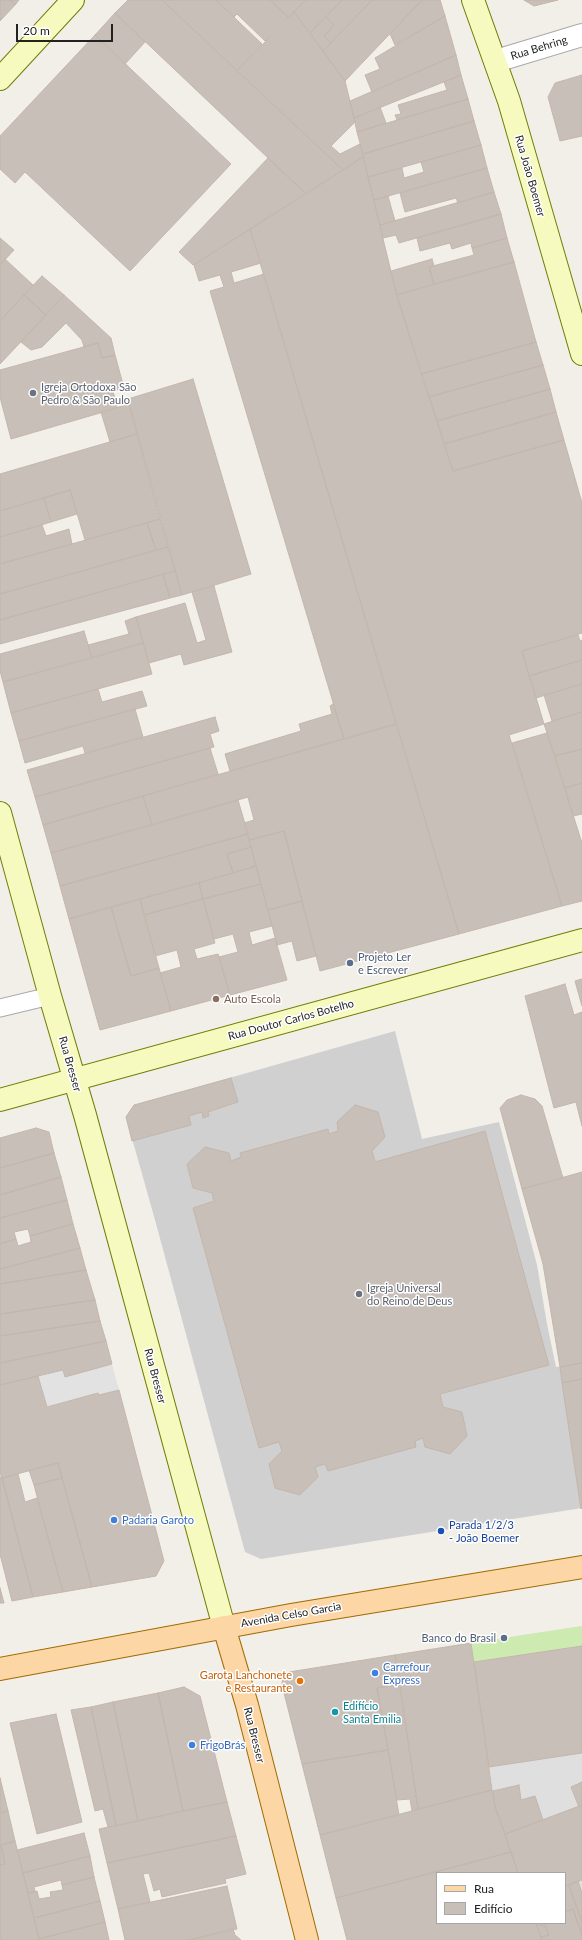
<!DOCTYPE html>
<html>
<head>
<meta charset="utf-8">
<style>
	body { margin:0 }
	#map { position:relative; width:582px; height:1940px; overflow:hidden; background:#f2efe9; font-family:Lato,sans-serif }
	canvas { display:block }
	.legend { position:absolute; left:436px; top:1872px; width:130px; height:52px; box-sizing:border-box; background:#fff; border:1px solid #a7a7a7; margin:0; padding:5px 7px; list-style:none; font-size:12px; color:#222 }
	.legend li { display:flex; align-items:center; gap:8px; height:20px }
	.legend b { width:20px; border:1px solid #a7a7a7 }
	.scale { position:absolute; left:16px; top:24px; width:97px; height:18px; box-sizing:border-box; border:2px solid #222; border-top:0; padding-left:5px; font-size:12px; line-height:14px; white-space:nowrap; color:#222; -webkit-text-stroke:3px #fff; paint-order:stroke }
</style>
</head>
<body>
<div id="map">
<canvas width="582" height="1940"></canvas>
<ul class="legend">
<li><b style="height:5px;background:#fcd6a4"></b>Rua</li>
<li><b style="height:11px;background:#c7bfb8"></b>Edifício</li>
</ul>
<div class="scale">20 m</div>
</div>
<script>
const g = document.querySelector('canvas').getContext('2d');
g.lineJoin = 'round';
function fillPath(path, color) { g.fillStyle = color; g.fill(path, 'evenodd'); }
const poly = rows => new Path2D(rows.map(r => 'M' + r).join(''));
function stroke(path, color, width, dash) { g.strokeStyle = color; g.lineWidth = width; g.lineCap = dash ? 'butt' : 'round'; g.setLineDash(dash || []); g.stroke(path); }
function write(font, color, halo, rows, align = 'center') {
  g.font = font + ' Lato,sans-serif'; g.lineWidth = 3; g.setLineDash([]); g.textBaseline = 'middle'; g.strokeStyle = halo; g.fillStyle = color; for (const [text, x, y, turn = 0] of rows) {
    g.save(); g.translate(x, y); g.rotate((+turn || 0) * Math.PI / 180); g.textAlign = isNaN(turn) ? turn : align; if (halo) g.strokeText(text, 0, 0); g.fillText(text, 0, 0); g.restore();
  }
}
fillPath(poly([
	[582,1626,582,1940,539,1940,534,1923,565,1923,565,1873,517,1873,495,1807,471,1643]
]), '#e0dfdf');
fillPath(poly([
	[395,1031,422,1139,499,1122,537,1265,547,1324,556,1367,582,1363,582,1508,261,1559,245,1552,155,1220,126,1117,134,1105]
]), '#d0d0d0');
fillPath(poly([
	[582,1626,582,1646,474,1662,471,1643]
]), '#cdebb0');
fillPath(poly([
	[112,1364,119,1390,99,1395,98,1393,47,1407,38,1376,63,1370,65,1377]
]), '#e2e2e2');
const building = poly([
	[0,0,10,0,15,5,0,21,0,0],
	[10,0,19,0,15,5,10,0],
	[128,0,162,0,343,170,306,194,115,13,128,0],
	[162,0,216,0,262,44,237,71,162,0],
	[216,0,270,0,288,17,265,41,237,14,234,17,216,0],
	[270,0,306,0,288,17,270,0],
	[306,0,342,0,310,33,294,12,306,0],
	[342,0,372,0,331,43,324,36,334,25,326,17,342,0],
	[372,0,422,0,345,81,323,51,372,0],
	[422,0,440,0,445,16,395,45,390,34,422,0],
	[524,0,558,0,534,6,524,0],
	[294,12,345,81,355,122,331,146,340,154,360,144,363,157,343,170,237,71,294,12],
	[115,13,145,42,125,64,95,35,115,13],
	[445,16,456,55,372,92,365,75,380,69,375,58,445,16],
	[326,17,334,25,324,36,331,43,323,51,310,33,326,17],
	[95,35,231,164,130,271,25,172,15,183,0,169,0,136,95,35],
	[456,55,461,75,354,118,350,101,456,55],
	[461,75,468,99,397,120,395,115,401,114,398,105,447,90,444,82,461,75],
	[582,75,582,136,560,141,548,97,555,83,582,75],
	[468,99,474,121,363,154,357,132,468,99],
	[380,107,386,123,357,132,354,118,380,107],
	[474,121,481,145,368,177,363,154,474,121],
	[481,145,487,168,374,200,368,177,402,168,404,178,424,172,421,162,481,145],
	[363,157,397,296,453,471,564,440,582,503,582,633,522,651,544,724,509,735,562,906,459,934,250,229,363,157],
	[268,158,306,194,193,265,179,252,268,158],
	[487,168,494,192,458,203,456,198,405,212,400,193,487,168],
	[494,192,501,214,399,243,396,235,383,238,380,225,494,192],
	[388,196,395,221,380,225,374,200,388,196],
	[501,214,507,238,472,248,471,243,452,249,450,243,420,251,417,238,501,214],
	[250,229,261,263,231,272,234,283,264,274,396,724,344,739,210,291,224,287,220,275,199,281,194,265,250,229],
	[0,238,14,250,0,265,0,238],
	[507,238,514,262,434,284,429,267,474,255,472,248,507,238],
	[5,259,33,285,0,321,0,265,5,259],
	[432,259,434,266,429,267,434,284,397,295,391,271,432,259],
	[514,262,536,342,421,374,397,295,514,262],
	[42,276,64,295,46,315,24,295,42,276],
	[24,295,46,315,0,364,0,321,24,295],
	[64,295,111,338,115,355,102,358,98,343,84,347,82,340,66,323,42,347,31,350,21,342,64,295],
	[536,342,543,365,429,397,421,374,536,342],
	[98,343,102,358,115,355,124,388,113,391,117,408,11,439,0,397,0,370,98,343],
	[543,365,550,389,437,421,429,397,543,365],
	[193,379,251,574,182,595,128,399,193,379],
	[550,389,556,412,444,444,437,421,550,389],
	[129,404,137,434,110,442,101,412,129,404],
	[556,412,564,440,453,471,444,444,556,412],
	[137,434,160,519,85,540,70,490,0,511,0,474,137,434],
	[70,490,77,514,51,522,44,498,70,490],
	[44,498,51,522,0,537,0,511,44,498],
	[160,519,168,547,156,550,147,523,160,519],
	[147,523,156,550,0,594,0,564,147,523],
	[42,525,46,536,69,529,72,544,0,564,0,537,42,525],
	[168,547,175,571,0,620,0,594,168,547],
	[175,571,182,595,170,598,163,574,175,571],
	[163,574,170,598,0,644,0,620,163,574],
	[214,586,232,652,184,665,181,654,149,663,136,617,185,603,197,643,206,640,192,592,214,586],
	[136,617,143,643,92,658,88,645,129,634,125,621,136,617],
	[84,631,92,658,3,682,0,671,0,654,84,631],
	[578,635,580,641,582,640,582,660,529,676,522,651,578,635],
	[143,643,152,674,11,713,3,682,143,643],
	[582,660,582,684,536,698,529,676,582,660],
	[582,684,582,712,552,721,544,695,582,684],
	[98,689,102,702,142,691,147,706,19,741,11,713,98,689],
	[333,704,344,739,230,771,225,754,301,731,299,724,332,714,330,706,333,704],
	[135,709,143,737,85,753,83,746,25,763,19,741,135,709],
	[582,712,582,749,555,756,544,724,582,712],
	[215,717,219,731,210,734,214,747,35,797,27,770,215,717],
	[396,724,459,934,320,971,284,831,249,840,244,823,254,820,248,797,152,825,143,796,396,724],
	[547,733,582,843,582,901,562,906,512,743,547,733],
	[210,748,218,774,43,825,35,797,210,748],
	[582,749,582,783,565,788,555,756,582,749],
	[582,783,582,814,573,816,565,788,582,783],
	[143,796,152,825,51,853,43,825,143,796],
	[238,800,248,834,60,886,51,853,238,800],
	[284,831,302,901,268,910,249,840,284,831],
	[248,834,251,847,227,854,233,873,69,919,60,886,248,834],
	[251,847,256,866,233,873,227,854,251,847],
	[256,866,261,884,203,899,199,883,256,866],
	[199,883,203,899,144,915,140,899,199,883],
	[261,884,272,926,249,932,252,945,275,938,287,980,230,995,219,957,238,952,233,934,214,939,203,899,261,884],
	[140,899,159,968,131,976,111,907,140,899],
	[203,899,215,943,194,949,197,959,218,954,230,995,171,1011,160,973,181,967,177,950,155,956,144,915,203,899],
	[302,901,316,956,297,961,292,941,277,945,268,910,302,901],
	[111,907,131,976,159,968,171,1011,100,1030,69,919,111,907],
	[582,979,582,1006,575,981,582,979],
	[565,984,574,1015,582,1012,582,1126,576,1102,554,1108,525,996,565,984],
	[231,1078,238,1102,208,1112,209,1116,203,1118,202,1112,189,1116,191,1125,132,1141,126,1117,134,1105,231,1078],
	[521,1095,535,1099,542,1106,563,1178,522,1189,500,1108,507,1100,521,1095],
	[355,1105,378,1112,385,1137,372,1151,375,1162,485,1131,549,1365,440,1394,443,1407,462,1412,467,1436,450,1454,425,1447,423,1438,415,1441,416,1447,328,1471,325,1464,315,1467,318,1477,300,1495,275,1488,269,1464,282,1451,279,1442,259,1448,193,1208,214,1201,212,1193,193,1188,187,1164,205,1147,229,1153,231,1161,241,1157,240,1153,258,1148,328,1129,329,1134,338,1131,337,1122,355,1105],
	[36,1128,49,1132,54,1153,0,1168,0,1138,36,1128],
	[54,1153,61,1177,0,1195,0,1168,54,1153],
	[582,1172,582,1363,560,1367,543,1264,522,1189,582,1172],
	[61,1177,67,1200,0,1218,0,1195,61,1177],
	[67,1200,73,1224,30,1236,28,1229,14,1232,16,1239,0,1244,0,1218,67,1200],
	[73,1224,80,1248,0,1269,0,1244,16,1239,18,1246,31,1242,30,1236,73,1224],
	[80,1248,86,1270,0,1284,0,1269,80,1248],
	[86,1270,95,1300,0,1314,0,1284,86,1270],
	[95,1300,100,1321,0,1336,0,1314,95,1300],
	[100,1321,106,1341,0,1363,0,1336,100,1321],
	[106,1341,112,1364,65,1377,63,1370,0,1385,0,1363,106,1341],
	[582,1363,582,1379,562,1383,560,1367,582,1363],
	[38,1376,47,1407,98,1393,99,1395,119,1390,164,1561,156,1576,92,1587,58,1463,2,1478,0,1473,0,1385,38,1376],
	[582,1379,582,1508,581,1509,562,1383,582,1379],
	[58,1463,62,1478,34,1485,29,1470,58,1463],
	[18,1474,25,1502,37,1498,63,1592,33,1597,2,1478,18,1474],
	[0,1477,2,1478,33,1597,12,1601,0,1554,0,1477],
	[62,1478,92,1587,63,1592,34,1485,62,1478],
	[0,1588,4,1603,0,1603,0,1588],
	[471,1643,492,1790,418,1809,395,1655,471,1643],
	[582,1646,582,1753,489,1767,474,1662,582,1646],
	[395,1655,400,1684,377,1688,388,1750,302,1764,282,1685,283,1676,289,1672,395,1655],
	[400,1684,418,1809,412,1811,410,1799,397,1800,377,1688,400,1684],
	[184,1687,200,1696,227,1802,183,1811,158,1693,184,1687],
	[158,1693,183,1811,138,1821,113,1702,158,1693],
	[113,1702,138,1821,116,1826,91,1707,113,1702],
	[91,1707,116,1826,108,1827,103,1809,95,1811,71,1710,91,1707],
	[56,1714,82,1822,37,1834,10,1723,56,1714],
	[388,1750,399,1815,320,1835,302,1764,388,1750],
	[0,1778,8,1811,0,1813,0,1778],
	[582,1782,582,1805,579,1807,571,1787,582,1782],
	[519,1785,521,1800,535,1796,543,1820,505,1834,495,1807,493,1791,519,1785],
	[492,1790,495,1807,511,1852,336,1898,320,1835,492,1790],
	[227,1802,236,1836,107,1863,99,1829,227,1802],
	[582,1805,582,1880,565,1886,565,1873,518,1873,505,1834,582,1805],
	[8,1811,15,1841,1,1845,5,1864,0,1865,0,1813,8,1811],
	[84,1833,90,1856,23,1873,17,1850,84,1833],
	[236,1836,246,1874,225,1879,226,1883,162,1897,160,1889,154,1891,149,1873,143,1874,150,1902,118,1909,107,1863,236,1836],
	[15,1841,24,1877,39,1940,0,1940,0,1865,5,1864,1,1845,15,1841],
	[511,1852,518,1873,437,1873,437,1923,536,1923,542,1940,347,1940,336,1898,511,1852],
	[90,1856,94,1877,62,1885,61,1880,34,1887,35,1892,28,1893,23,1873,90,1856],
	[94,1877,100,1901,34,1918,28,1893,37,1891,39,1899,51,1897,50,1892,63,1890,62,1885,94,1877],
	[578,1881,582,1893,582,1922,569,1885,578,1881],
	[569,1885,582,1922,582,1935,573,1909,565,1912,565,1886,569,1885],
	[227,1886,237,1929,189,1940,125,1940,118,1909,227,1886],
	[100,1901,105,1922,39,1939,34,1918,100,1901],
	[573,1909,582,1935,582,1940,542,1940,541,1937,549,1935,545,1925,541,1926,540,1923,565,1923,565,1912,573,1909],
	[105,1922,109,1940,39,1940,39,1939,105,1922],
	[536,1923,540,1923,541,1926,545,1925,549,1935,541,1937,536,1923],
	[233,1929,235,1935,241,1940,189,1940,233,1929]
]);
fillPath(building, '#c7bfb8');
stroke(building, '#c4b6ab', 1);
const lane = poly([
	[0,1008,50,996]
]);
const street = poly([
	[496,61,582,35]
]);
const secondary = poly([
	[473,0,509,101,582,354],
	[0,79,73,0],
	[0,813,50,996,85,1115,224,1627],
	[0,1100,582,940]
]);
const primary = poly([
	[224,1627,247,1705,307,1940],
	[0,1669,291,1615,582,1567]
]);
stroke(lane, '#a9a9a9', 19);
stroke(street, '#a9a9a9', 24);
stroke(secondary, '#707d05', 24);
stroke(primary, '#a06b00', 24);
stroke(lane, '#fff', 17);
stroke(street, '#fff', 22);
stroke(secondary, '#f7fabf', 22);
stroke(primary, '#fcd6a4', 22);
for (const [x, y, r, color] of [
	[33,393,4,"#6b7280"],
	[350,963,4,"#5c6f8a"],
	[216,999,4,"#8d6e63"],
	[359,1294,4,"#6b7280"],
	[114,1520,4,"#3f7fe0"],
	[441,1531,4,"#1a4fb4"],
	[504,1638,4,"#5c6f8a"],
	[375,1673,4,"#3f7fe0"],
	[300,1681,4,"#e8710a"],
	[335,1712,4,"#0f9aa8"],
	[192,1745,4,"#3f7fe0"]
]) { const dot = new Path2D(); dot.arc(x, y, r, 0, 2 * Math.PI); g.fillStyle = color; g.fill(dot); stroke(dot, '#fff', 1.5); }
write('11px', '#222', '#fff', [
	["Rua Behring",539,48,-17],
	["Rua João Boemer",530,176,74],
	["Rua Doutor Carlos Botelho",291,1020,-15],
	["Rua Bresser",70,1064,74],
	["Rua Bresser",155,1376,75],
	["Avenida Celso Garcia",291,1615,-10],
	["Rua Bresser",254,1735,76]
]);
write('11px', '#5b616d', '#fff', [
	["Igreja Ortodoxa São",41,387],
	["Pedro & São Paulo",41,400],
	["Igreja Universal",367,1288],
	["do Reino de Deus",367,1301]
], 'left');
write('11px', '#4e5e75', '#fff', [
	["Projeto Ler",358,957],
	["e Escrever",358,970],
	["Banco do Brasil",496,1638,"right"]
], 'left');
write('11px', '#785e54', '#fff', [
	["Auto Escola",224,999]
], 'left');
write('11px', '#366cbe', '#fff', [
	["Padaria Garoto",122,1520],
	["Carrefour",383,1667],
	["Express",383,1680],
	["FrigoBrás",200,1745]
], 'left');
write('11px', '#164399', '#fff', [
	["Parada 1/2/3",449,1525],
	["- João Boemer",449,1538]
], 'left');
write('11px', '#c56008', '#fff', [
	["Garota Lanchonete",292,1675],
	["e Restaurante",292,1688]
], 'right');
write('11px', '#0d838f', '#fff', [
	["Edifício",343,1706],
	["Santa Emilia",343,1719]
], 'left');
</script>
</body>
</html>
